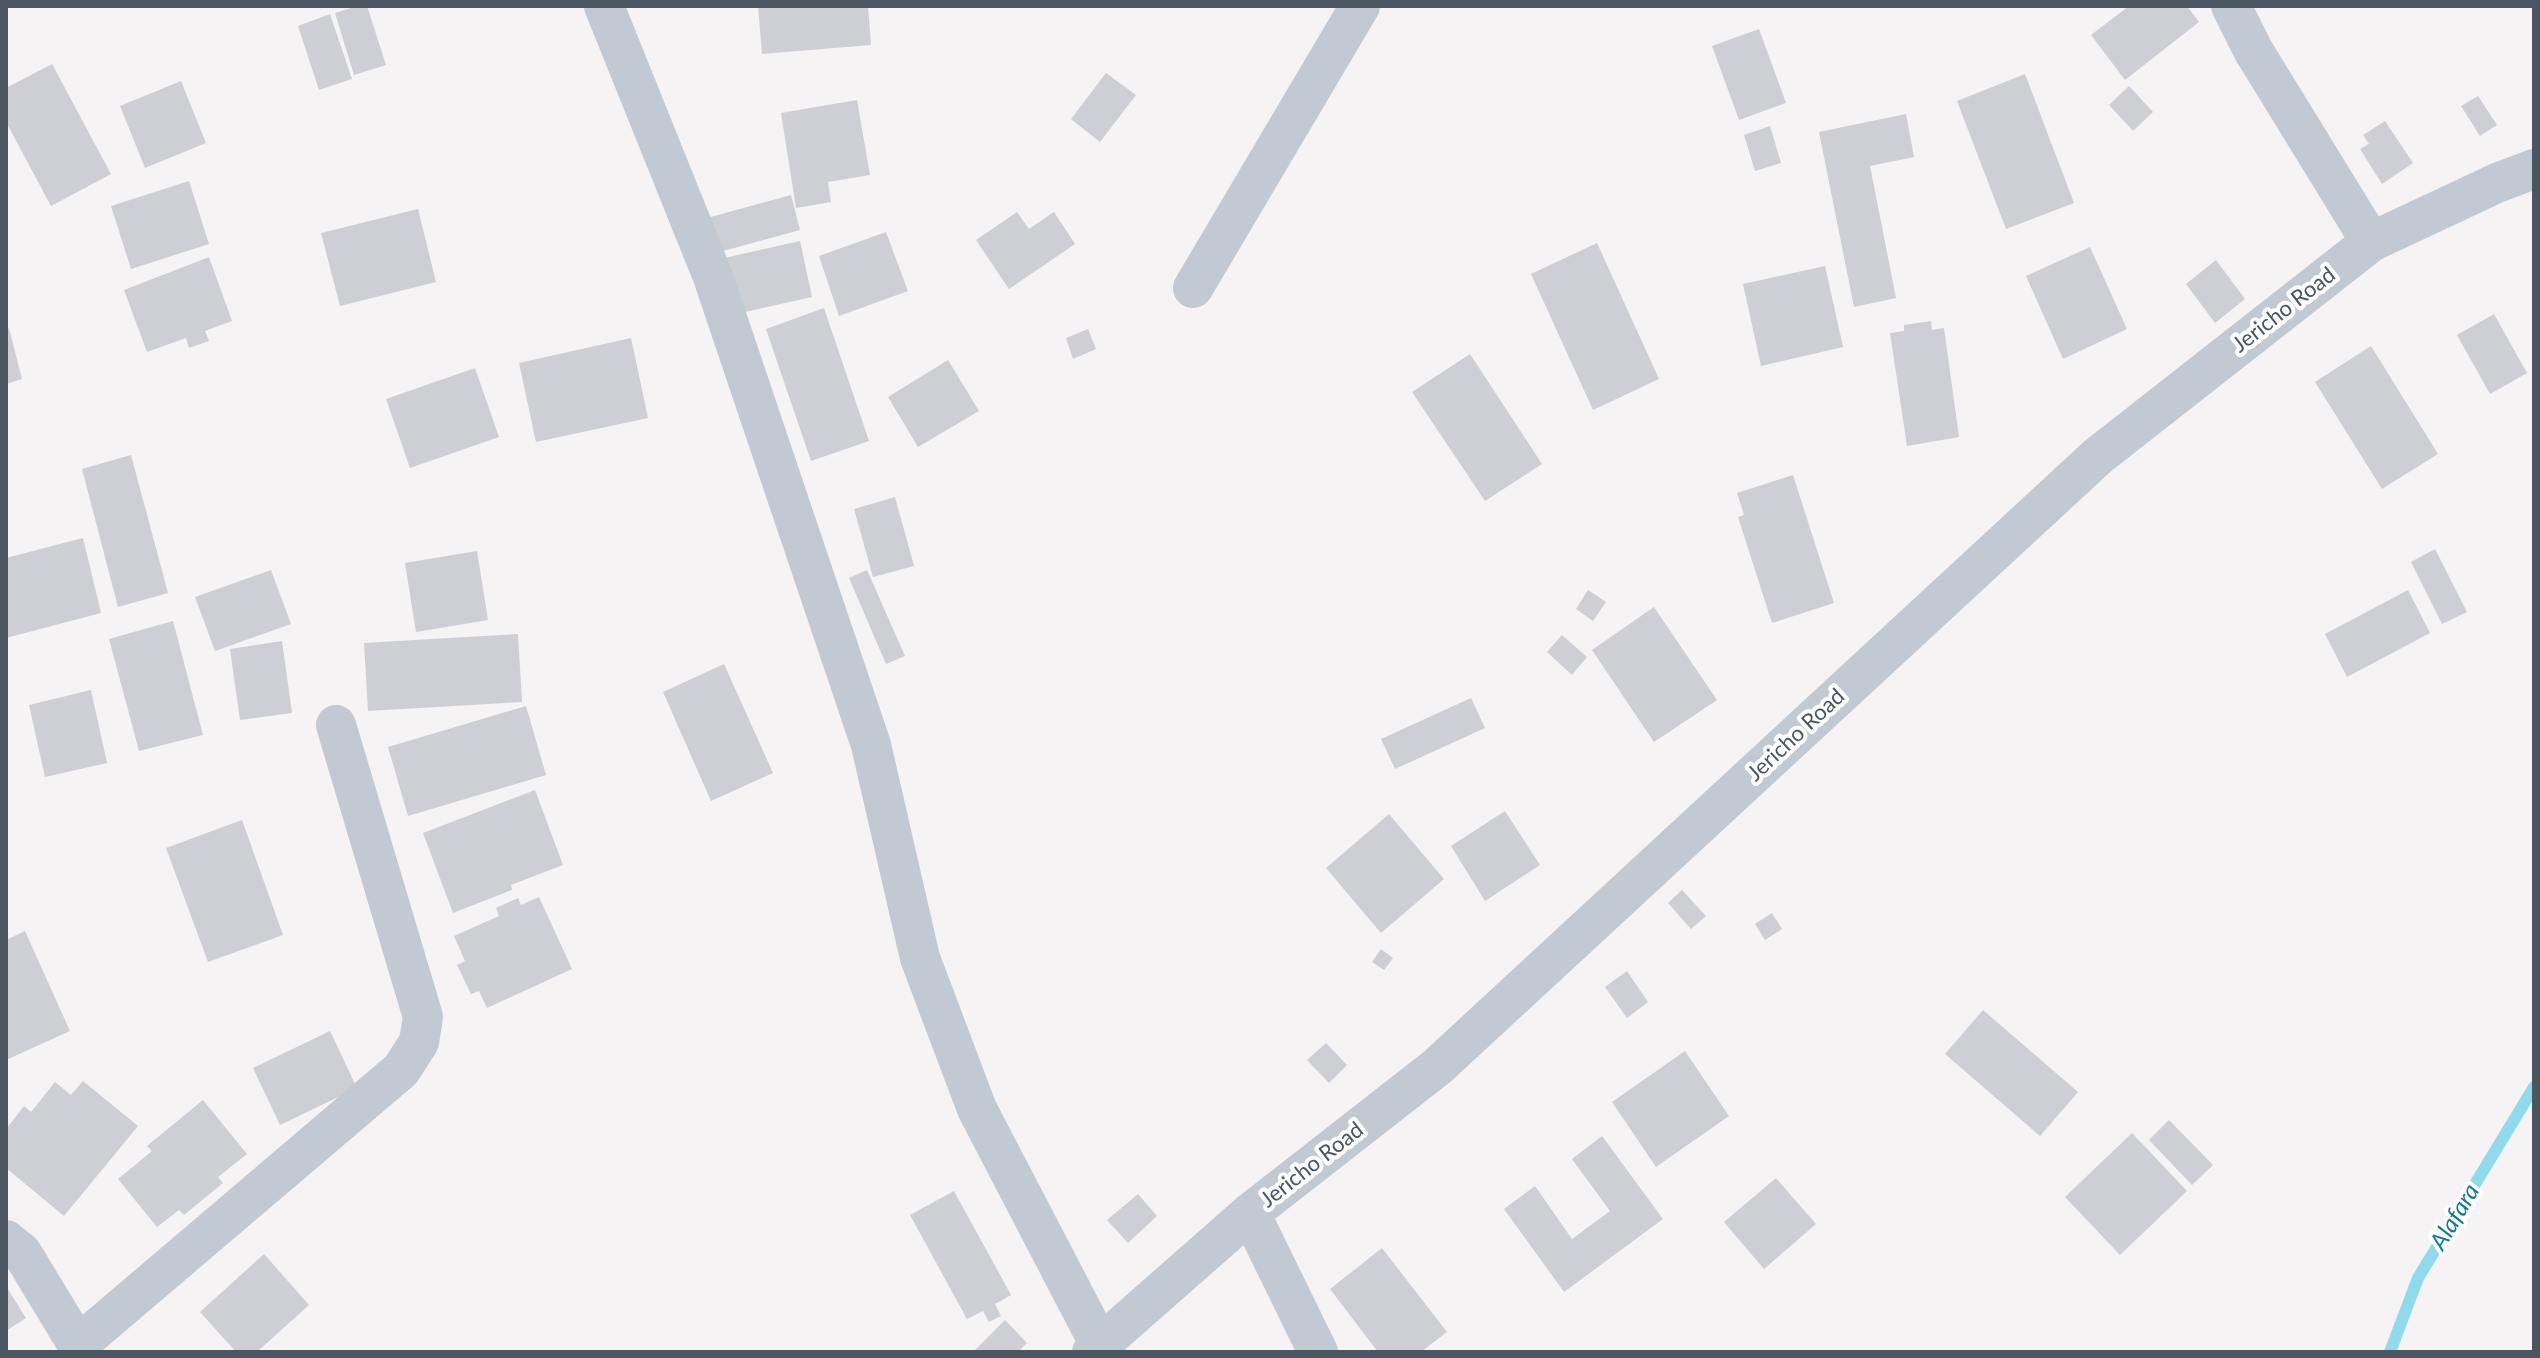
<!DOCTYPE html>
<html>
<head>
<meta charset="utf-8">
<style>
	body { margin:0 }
	#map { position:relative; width:2540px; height:1358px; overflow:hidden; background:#f5f3f3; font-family:Lato,sans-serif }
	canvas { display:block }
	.frame { position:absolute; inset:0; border:8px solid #4a5661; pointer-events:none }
</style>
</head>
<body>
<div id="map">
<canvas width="2540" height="1358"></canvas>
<div class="frame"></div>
</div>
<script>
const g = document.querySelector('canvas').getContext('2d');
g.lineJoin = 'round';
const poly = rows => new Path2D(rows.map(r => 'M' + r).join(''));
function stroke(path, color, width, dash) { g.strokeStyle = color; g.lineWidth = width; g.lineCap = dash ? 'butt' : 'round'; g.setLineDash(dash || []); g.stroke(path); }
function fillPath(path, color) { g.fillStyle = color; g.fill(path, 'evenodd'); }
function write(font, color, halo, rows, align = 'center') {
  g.font = font + ' Lato,sans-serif'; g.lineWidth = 8; g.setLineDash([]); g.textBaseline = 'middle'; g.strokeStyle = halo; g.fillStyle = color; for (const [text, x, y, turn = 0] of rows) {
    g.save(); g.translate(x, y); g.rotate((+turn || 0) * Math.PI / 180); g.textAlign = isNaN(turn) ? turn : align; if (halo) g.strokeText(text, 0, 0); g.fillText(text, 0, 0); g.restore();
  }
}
stroke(poly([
	[2390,1352,2418,1278,2534,1087]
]), '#90daee', 12);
fillPath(poly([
	[358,6,367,6,386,65,354,75,335,13],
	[758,6,868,6,871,45,762,54],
	[2129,6,2187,6,2199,22,2125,80,2091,35],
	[330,14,352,79,319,90,298,26],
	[1759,29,1786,103,1739,120,1712,46],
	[52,64,111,174,51,206,6,122,6,88],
	[1106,73,1136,95,1100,142,1071,119],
	[2025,74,2074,203,2006,229,1957,101],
	[181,81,206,143,145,168,120,106],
	[2129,86,2153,112,2133,131,2109,105],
	[2478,96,2497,125,2480,136,2461,106],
	[857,100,870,175,828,182,831,202,796,208,781,113],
	[1906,114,1914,157,1870,166,1896,298,1854,307,1819,132],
	[2385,121,2413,163,2382,184,2360,149,2369,144,2363,135],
	[1770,126,1781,163,1755,171,1744,135],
	[189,181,209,244,131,269,111,206],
	[791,195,800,230,716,253,707,218],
	[418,209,436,282,340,306,321,233],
	[1017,212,1029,229,1054,212,1075,244,1009,289,976,240],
	[886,232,908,291,839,316,819,256],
	[800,241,812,297,736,314,724,258],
	[1597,243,1659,379,1593,410,1531,274],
	[2090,247,2127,329,2063,359,2026,276],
	[209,257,232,321,205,331,209,341,189,348,186,338,147,352,124,290],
	[2216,260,2245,299,2215,323,2186,284],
	[1825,266,1843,347,1761,366,1743,284],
	[824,308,869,441,811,461,766,329],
	[2494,314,2527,373,2490,394,2457,335],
	[1931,321,1932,330,1944,328,1959,437,1907,446,1890,333,1904,331,1904,325],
	[9,328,22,379,6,384,6,329],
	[1088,329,1096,349,1073,359,1066,338],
	[631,338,648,418,536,442,519,363],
	[2371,346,2438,454,2382,489,2315,382],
	[1470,354,1542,464,1485,501,1412,392],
	[948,360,979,411,918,447,888,397],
	[475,368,499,437,410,468,386,399],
	[131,455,168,593,118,607,82,469],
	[1793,475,1834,603,1772,623,1738,517,1744,515,1737,493],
	[895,497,914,566,873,577,854,509],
	[83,538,101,613,6,638,6,558],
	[2435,549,2467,612,2442,624,2411,562],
	[477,551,488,620,416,632,405,563],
	[271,570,291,624,215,651,195,597],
	[867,570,905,656,886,664,849,578],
	[1588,590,1606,602,1593,621,1576,609],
	[2408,590,2430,633,2347,677,2325,634],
	[1654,607,1717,700,1654,742,1592,650],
	[173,621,203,735,139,751,109,639],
	[518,634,522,702,368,711,364,643],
	[1562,635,1587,657,1572,675,1547,652],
	[282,641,292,713,240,720,230,649],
	[724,664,773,773,711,801,663,692],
	[91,690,107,763,45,777,29,705],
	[1471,698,1485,728,1395,769,1381,739],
	[526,706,546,775,408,816,388,747],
	[535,790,563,865,511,885,512,890,453,913,423,833],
	[1505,811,1540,865,1485,901,1451,846],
	[1389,814,1444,879,1381,933,1326,868],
	[242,820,283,935,208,962,166,848],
	[1682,890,1706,916,1691,929,1668,903],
	[539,897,572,969,487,1008,479,991,471,994,457,965,465,961,454,936,499,916,496,908,518,898,521,905],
	[1772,913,1782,929,1765,940,1755,924],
	[25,931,70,1031,6,1060,6,934,8,939],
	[1381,949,1393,958,1384,970,1372,962],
	[1627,971,1648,1002,1627,1018,1605,987],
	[1983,1010,2078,1092,2040,1136,1945,1054],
	[330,1031,357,1088,280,1125,253,1068],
	[1326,1043,1347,1065,1329,1083,1307,1060],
	[1685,1051,1729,1116,1656,1167,1612,1102],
	[83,1081,138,1126,64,1216,6,1168,6,1129,24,1106,31,1112,55,1082,71,1095],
	[203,1100,247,1154,218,1177,223,1183,184,1215,179,1210,157,1227,118,1179,152,1151,147,1146],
	[2169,1120,2213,1165,2192,1185,2149,1140],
	[2132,1133,2187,1191,2120,1255,2065,1197],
	[1602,1136,1663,1219,1564,1292,1504,1209,1535,1186,1572,1239,1610,1211,1572,1159],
	[1776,1178,1816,1224,1764,1269,1724,1222],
	[954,1191,1011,1295,995,1304,1001,1316,989,1322,983,1311,967,1319,910,1215],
	[1138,1194,1157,1216,1128,1243,1107,1220],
	[1382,1248,1447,1332,1421,1352,1378,1352,1330,1289],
	[264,1254,309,1305,257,1352,236,1352,200,1312],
	[6,1286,26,1318,6,1331],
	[1005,1320,1027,1343,1018,1352,973,1352]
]), '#cdcfd5');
stroke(poly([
	[604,6,713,277,871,745,920,958,977,1109,1100,1345],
	[2231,6,2253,50,2371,242],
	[1193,288,1360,6],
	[1250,1213,1318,1352],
	[6,1240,22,1253,82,1352],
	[78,1345,401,1070,419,1042,423,1017,336,725],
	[1092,1352,1250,1213,1437,1067,2098,456,2371,242,2497,183,2534,169]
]), '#c1cad2', 40);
write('22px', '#4a5661', '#fff', [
	["Jericho Road",2284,310,-38],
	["Jericho Road",1796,735,-43],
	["Jericho Road",1312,1165,-38]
]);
write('italic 24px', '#0c7c9b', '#fff', [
	["Alafara",2455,1217,-59]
]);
</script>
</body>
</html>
